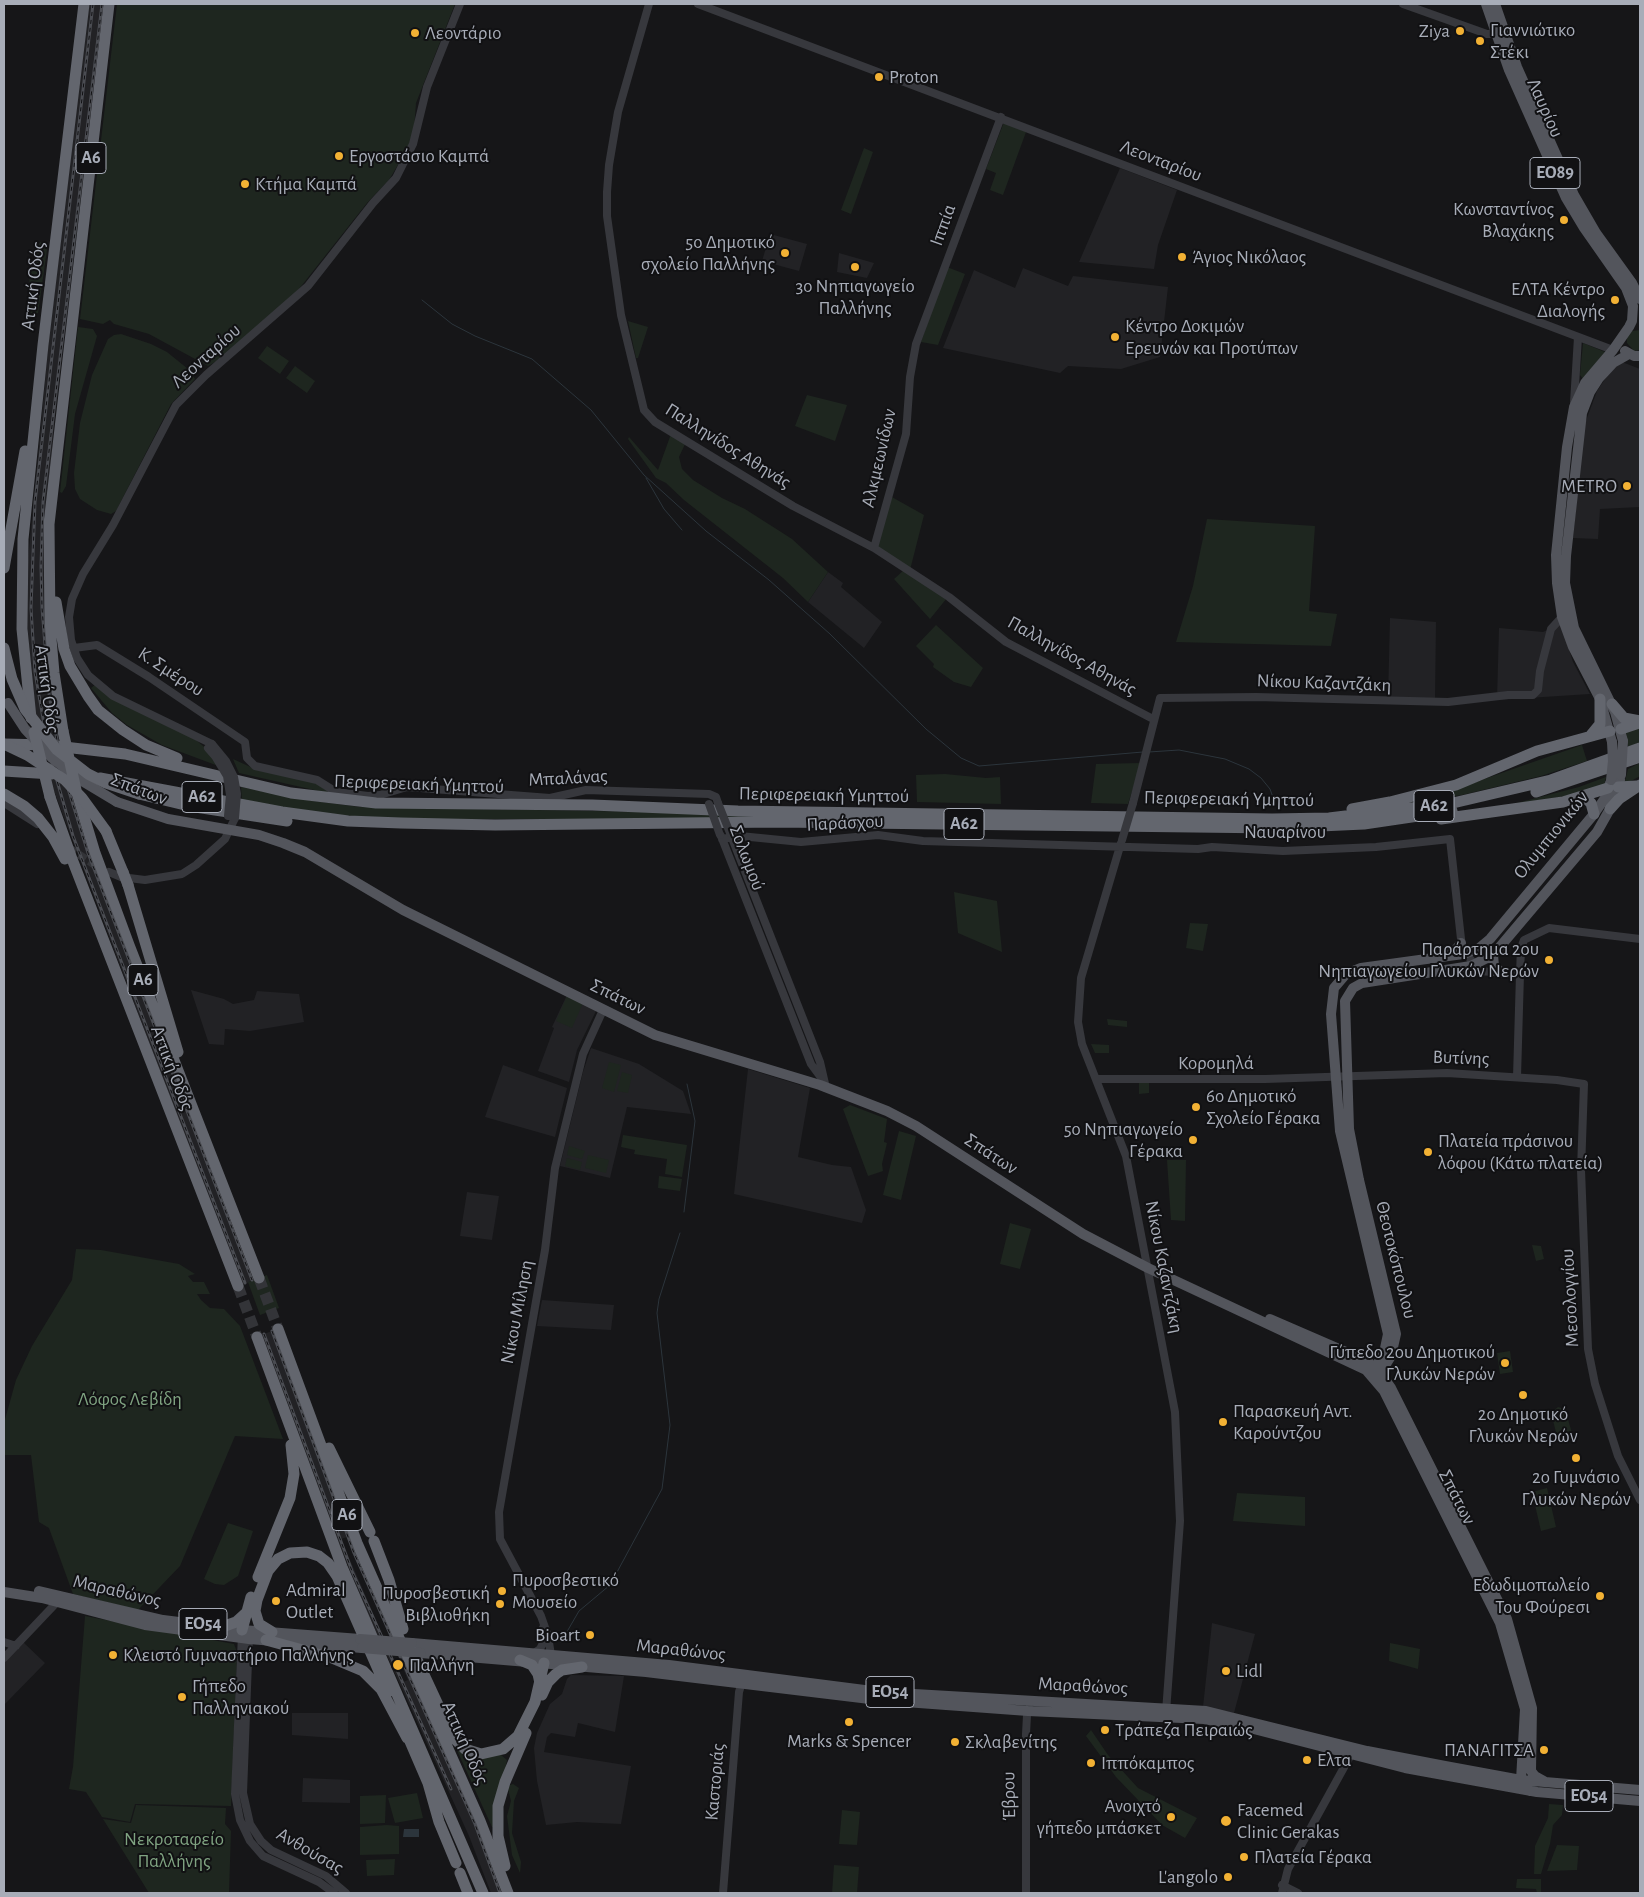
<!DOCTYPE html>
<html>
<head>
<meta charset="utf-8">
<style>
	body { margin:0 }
	#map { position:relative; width:1644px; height:1897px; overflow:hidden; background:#161618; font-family:"Alegreya Sans",sans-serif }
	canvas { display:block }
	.frame { position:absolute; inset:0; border:5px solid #a8adb8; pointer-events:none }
</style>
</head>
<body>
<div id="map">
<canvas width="1644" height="1897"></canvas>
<div class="frame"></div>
</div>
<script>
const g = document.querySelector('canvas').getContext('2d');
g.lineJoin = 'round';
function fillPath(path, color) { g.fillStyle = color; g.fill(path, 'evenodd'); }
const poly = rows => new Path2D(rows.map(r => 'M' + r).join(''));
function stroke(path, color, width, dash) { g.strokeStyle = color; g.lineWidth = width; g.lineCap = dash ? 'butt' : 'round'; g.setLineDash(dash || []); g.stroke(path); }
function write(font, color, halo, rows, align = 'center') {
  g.font = font + ' "Alegreya Sans",sans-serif'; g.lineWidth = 4; g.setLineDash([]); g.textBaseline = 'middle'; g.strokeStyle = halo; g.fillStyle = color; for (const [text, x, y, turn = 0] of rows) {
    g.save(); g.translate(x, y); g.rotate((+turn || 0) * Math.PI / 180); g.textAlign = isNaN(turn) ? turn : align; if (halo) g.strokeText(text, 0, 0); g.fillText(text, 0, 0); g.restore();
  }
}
fillPath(poly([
	[89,4,104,4,55,416,44,539,45,619,60,748,35,718,28,633,28,560,50,328],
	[1120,168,1177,190,1158,245,1154,269,1079,262],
	[770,234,807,244,799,271,762,261],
	[839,253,874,263,867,278,837,272],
	[1023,268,1068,286,1073,276,1168,287,1160,357,1121,369,1068,366,1060,373,943,348,974,270,1015,288],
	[1622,362,1640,369,1640,507,1600,509,1598,539,1573,538,1584,426,1597,391,1609,373],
	[828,572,843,583,841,587,882,622,864,648,808,602],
	[1390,618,1436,622,1435,699,1388,699],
	[1561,624,1573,662,1590,694,1497,700,1499,628,1543,632],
	[46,770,73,792,255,1280,241,1285],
	[191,990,224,999,233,1004,254,1000,257,991,299,994,304,1022,250,1031,225,1029,224,1045,209,1044],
	[567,995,597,1009,577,1050,569,1082,538,1071,554,1028,552,1027],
	[591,1048,639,1064,683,1091,691,1114,627,1107,610,1178,560,1166,583,1072],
	[503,1065,567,1088,555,1137,485,1117],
	[748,1069,810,1088,798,1157,832,1165,851,1167,866,1210,862,1223,734,1194],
	[467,1192,499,1196,492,1240,460,1236],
	[542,1300,614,1305,611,1330,537,1326],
	[275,1330,471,1807,505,1893,491,1893,469,1836,367,1612,325,1509,261,1335],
	[347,1537,408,1680,403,1682,343,1544,341,1539],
	[1212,1623,1255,1634,1234,1713,1203,1707],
	[23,1642,45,1663,4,1705,4,1662],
	[571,1675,624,1676,615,1732,578,1723,575,1737,551,1733,547,1737,544,1752,631,1766,621,1824,577,1822,546,1825,537,1781,534,1748,537,1733,550,1704,562,1694,567,1679],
	[292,1713,348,1713,348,1739,292,1735],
	[303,1778,350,1780,350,1803,302,1802]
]), '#222225');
fillPath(poly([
	[117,4,455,4,416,103,414,130,409,146,389,180,367,203,295,294,219,360,208,366,149,334,114,324,110,320,103,324,80,319],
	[1004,122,1026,132,1003,195,990,190,996,173,986,169],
	[864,148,873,152,851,214,841,210],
	[40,242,44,243,47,250,38,313,34,314,29,312,28,306,30,270],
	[947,267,965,274,938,345,921,342],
	[628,321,648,327,638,358,636,358],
	[78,327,93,329,97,336,75,414,66,486,62,493,60,492],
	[1640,330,1640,350,1634,351,1627,343,1627,336,1632,331],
	[121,334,151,344,167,352,188,369,195,379,171,404,116,511,111,514,97,510,80,499,75,489,74,473,80,423,92,375,108,339,114,335],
	[1583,343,1605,352,1583,379,1580,375],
	[267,346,289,361,280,374,258,358],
	[295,366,315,381,307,393,286,378],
	[807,395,847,405,835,441,795,426],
	[671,434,686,442,679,457,682,469,693,480,722,498,745,509,792,539,828,572,808,602,783,578,684,500,666,483,656,478,628,439,629,437,658,470],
	[890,496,924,515,910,570,877,547],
	[1207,519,1315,526,1309,611,1337,614,1331,646,1176,642,1193,586],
	[904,570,947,598,930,619,894,579],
	[936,625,983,668,971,687,954,682,933,667,934,664,916,646],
	[96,684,190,735,209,751,221,767,162,745,127,725,112,713,91,688],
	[1640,726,1640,742,1628,747,1626,731],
	[1582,745,1587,761,1541,776,1462,795,1376,808,1470,784],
	[233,759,257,770,314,782,332,794,239,773],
	[1141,763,1128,804,1091,803,1096,764],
	[1640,763,1640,776,1624,785,1628,769],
	[945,774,986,778,1000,777,1001,804,917,802,916,775],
	[1606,777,1604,786,1590,792,1509,805,1579,787],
	[241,787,313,801,361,807,1123,820,401,819,318,814,242,801],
	[954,892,997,901,1002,952,958,933],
	[1190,923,1208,924,1203,951,1186,948],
	[567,996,583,1003,572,1028,556,1021],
	[1107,1019,1127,1021,1127,1027,1108,1025],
	[1091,1044,1109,1045,1109,1053,1095,1053],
	[609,1062,621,1065,614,1092,602,1088],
	[622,1072,632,1075,628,1093,617,1091],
	[1139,1081,1149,1081,1149,1093,1139,1094],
	[850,1105,887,1119,884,1142,887,1143,882,1164,883,1171,868,1176,843,1109],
	[899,1131,916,1136,901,1200,883,1195],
	[623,1135,687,1145,682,1177,665,1174,667,1159,634,1154,635,1150,621,1147],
	[569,1146,585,1151,582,1159,567,1155],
	[588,1155,609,1160,606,1173,585,1168],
	[567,1158,582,1162,580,1170,565,1166],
	[1167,1160,1186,1160,1185,1221,1171,1220],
	[659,1176,682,1179,680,1191,658,1188],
	[1010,1223,1031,1229,1020,1269,1000,1264],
	[1532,1245,1541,1246,1544,1259,1536,1261],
	[76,1249,101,1250,179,1264,195,1274,188,1276,193,1282,204,1282,210,1294,197,1294,201,1300,210,1308,224,1309,240,1326,283,1439,235,1436,180,1566,138,1610,73,1594,49,1528,39,1522,31,1455,4,1455,4,1423,16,1380,32,1346,72,1280],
	[267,1275,279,1308,260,1315,248,1282],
	[1510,1351,1513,1372,1500,1374,1497,1353],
	[1558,1407,1565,1409,1572,1433,1557,1436,1551,1413],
	[1547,1488,1556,1527,1541,1531,1532,1492],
	[1237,1493,1305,1497,1305,1526,1233,1521],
	[228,1523,253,1531,238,1576,224,1585,215,1584,204,1579],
	[85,1616,234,1644,237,1652,231,1806,135,1804,130,1822,102,1817,86,1792,69,1789,73,1767],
	[1390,1643,1420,1649,1418,1669,1389,1661],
	[1091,1730,1108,1755,1138,1788,1197,1818,1185,1838,1162,1825,1116,1777,1086,1736],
	[455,1746,501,1755,507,1760,494,1827,492,1827],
	[513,1784,519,1788,514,1801,512,1833,521,1862,520,1873,512,1855,507,1816,511,1801,508,1789,510,1785],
	[417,1793,423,1818,395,1823,388,1798],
	[386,1795,385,1823,360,1824,360,1796],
	[1549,1804,1563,1805,1562,1815,1553,1825,1550,1844,1541,1874,1534,1874,1535,1846,1548,1818],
	[136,1805,226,1808,225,1824,231,1831,229,1893,149,1893,103,1819,131,1823],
	[842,1810,860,1812,857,1845,839,1844],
	[387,1825,399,1826,399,1854,360,1855,360,1827],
	[1557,1845,1579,1846,1577,1870,1547,1871],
	[395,1859,394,1875,367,1876,366,1860],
	[834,1865,859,1867,857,1893,832,1893],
	[1517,1879,1541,1879,1541,1893,1537,1893,1536,1889,1516,1888]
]), '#1e261f');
fillPath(poly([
	[404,1829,419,1829,419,1837,403,1837]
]), '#2c353c');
stroke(poly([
	[422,300,452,324,475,336,532,359,591,410,644,475,706,531,769,580,830,634,926,729,961,758,979,766,1143,752],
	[646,478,664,509,682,530],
	[1149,752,1179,750,1225,759,1249,769,1261,778,1270,789,1275,803],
	[684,1212,695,1121,687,1084],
	[561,1642,579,1611,610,1585,662,1489,670,1425,657,1313,659,1299,680,1233]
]), '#2c353c', 1);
stroke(poly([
	[69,848,101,869]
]), '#333438', 8, [8, 4]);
stroke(poly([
	[259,1278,278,1329],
	[238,1286,257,1337]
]), '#333438', 11, [11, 5.5]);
stroke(poly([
	[649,4,618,112,609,165,607,192,607,216,621,315,644,410,655,422,793,506,874,548,949,597,1006,642,1153,719],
	[698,4,1613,350],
	[1403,4,1487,34,1501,34],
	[1574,403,1578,337],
	[874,548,906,434,910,377,916,344,1001,117],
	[74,648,97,645,149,677,245,742,247,758,255,766,317,780,336,792,368,796,380,795,407,787,550,798,586,790,709,794,716,797,718,803],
	[212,744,113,696,88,675,77,658,71,640,69,617,72,599,83,574,113,525,176,405,206,375,308,286,373,203,396,178,413,144,427,87,460,4],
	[4,803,37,824],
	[1133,803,1160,698,1256,697,1448,702,1508,695,1533,695,1538,690,1540,671,1551,629,1562,617],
	[730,833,820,1062,826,1088],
	[721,836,811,1064,822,1079],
	[722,839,740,836,801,842,878,835,923,841,1198,849,1212,847,1283,851,1376,847,1450,839,1462,948,1479,971,1520,974],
	[1121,843,1081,978,1078,1022,1082,1044,1126,1156,1175,1412,1180,1521,1166,1712],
	[109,872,121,877,145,880,182,874,196,865,225,839,235,818],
	[1517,1077,1520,974,1521,948,1524,940,1549,928,1640,939],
	[1096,1079,1265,1079,1447,1073,1557,1080,1584,1084,1581,1170,1588,1349,1595,1384,1618,1456,1640,1500],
	[242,1634,235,1794,240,1820,250,1841,263,1856,319,1882,334,1893],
	[249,1635,243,1793,250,1824,261,1841,271,1850,326,1876,346,1893],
	[4,1642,16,1646],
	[534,1653,540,1649,543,1643,543,1628],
	[551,1655,548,1636,541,1616,500,1539,499,1512,545,1250,555,1168,583,1054,603,1010],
	[4,1658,59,1600],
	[1282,1885,1298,1893],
	[723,1893,739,1692,743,1679],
	[1026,1893,1026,1734,1027,1715,1029,1708],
	[1282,1893,1288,1869,1353,1751]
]), '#37383d', 8);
stroke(poly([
	[1486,4,1509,70,1566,198,1584,228,1626,288,1633,306,1632,321,1629,327,1613,350,1585,383,1574,407,1567,447,1556,555,1557,583,1562,617,1573,647,1600,699,1612,742],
	[1495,4,1517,67,1574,195,1596,233,1632,283,1640,299],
	[1625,351,1634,356,1640,356],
	[1623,741,1615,712,1574,628,1565,583,1566,556,1582,413,1590,392,1599,378,1613,363,1629,354],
	[117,802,168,819,259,835,283,843,305,852,403,910,655,1035,820,1085,887,1111,916,1126,1083,1234,1148,1268,1366,1370,1384,1391,1500,1623,1525,1709,1521,1780,1530,1791],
	[1447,955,1454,952,1461,943],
	[1493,955,1494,966,1502,973],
	[1270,1319,1367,1361,1381,1374,1391,1388,1507,1619,1532,1708,1531,1771,1535,1776,1544,1781],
	[1371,1375,1384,1353,1388,1334,1340,1131,1331,1014,1334,988,1346,974,1361,968,1463,954,1478,949,1490,939,1594,814,1605,798,1610,783],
	[1376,1380,1391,1356,1396,1334,1359,1180,1349,1129,1345,1001,1353,988,1362,983,1471,966,1493,955,1597,832,1610,809,1620,780],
	[39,1591,163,1620,242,1630,360,1639],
	[4,1592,42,1598,145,1625,249,1639,362,1648],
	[412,1643,669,1665,880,1692,1206,1711,1367,1751,1445,1766,1521,1780,1640,1790],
	[421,1653,646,1672,878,1700,1028,1711,1204,1719,1242,1726,1405,1768,1537,1792,1640,1801]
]), '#53555c', 10);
stroke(poly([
	[4,568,25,451],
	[56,602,64,649,70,666,88,696,98,710,123,730,146,745,177,758],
	[1612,704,1624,718,1640,721],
	[31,718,22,629,23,539,43,345,84,4],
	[1621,729,1639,723],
	[63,731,54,673,50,627,49,524,109,4],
	[1591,735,1600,724,1600,699],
	[4,744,47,745,125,754,291,793,376,803,592,805,738,811,1272,819,1329,818,1453,803,1551,780,1640,748],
	[4,771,52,774],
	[100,778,282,812,348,821,401,823,495,825,778,822,1276,828,1364,824,1452,811],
	[1618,787,1637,786],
	[1536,792,1640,757],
	[77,793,95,853,129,945,259,1278],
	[4,794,24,806,38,818,53,837,65,859],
	[139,794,189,806,287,821],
	[50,797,72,859,238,1286],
	[1578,799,1586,799,1591,803,1594,814],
	[1352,809,1390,802,1456,785,1537,751,1610,731],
	[1610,809,1619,799,1640,785],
	[1441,819,1563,802,1608,788],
	[106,831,123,872],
	[128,885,178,1052],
	[278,1329,357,1543,480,1821,508,1893],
	[257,1337,342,1567,483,1893],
	[329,1448,370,1532],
	[374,1541,389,1580,403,1629],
	[258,1577,290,1498,294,1474,291,1445],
	[222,1627,236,1622,247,1612],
	[242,1630,251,1597],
	[272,1632,259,1624,255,1611,257,1600,268,1571,278,1559,290,1553,307,1552,319,1556,328,1563,337,1576,388,1692],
	[266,1640,332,1658,363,1671,381,1689,407,1738],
	[414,1653,453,1737,465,1749,481,1754,503,1749,518,1736,535,1702,544,1663],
	[520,1660,532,1665,538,1674,540,1683],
	[542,1695,548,1682,556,1674,562,1670,582,1667],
	[406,1732,428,1783,439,1822,456,1863],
	[505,1866,498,1836,498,1806,505,1782,526,1733],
	[460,1873,468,1893]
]), '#63666e', 11);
const rail = poly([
	[93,4,35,502,31,608,35,672,49,753,73,836,245,1283],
	[102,4,43,502,41,566,42,608,49,694,62,769,88,853,252,1280],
	[272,1331,354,1553,475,1824,500,1893],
	[264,1334,352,1571,451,1789]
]);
stroke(rail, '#4a4c52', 3);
stroke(rail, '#111113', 1, [4]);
stroke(poly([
	[212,744,226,761,234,777,237,794,235,818],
	[208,748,215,756,227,776,230,795,228,816],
	[718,803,730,833],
	[709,804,720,835],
	[1122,840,1133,803]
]), '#37383d', 8);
stroke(poly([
	[8,703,25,729,52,758,82,781,117,802],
	[1621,775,1623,741],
	[1611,780,1613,761,1612,742],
	[360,1639,412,1643],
	[362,1648,421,1653]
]), '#53555c', 10);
stroke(poly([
	[4,648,12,679,25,709,57,750,88,774,106,783,139,794],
	[63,731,76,790],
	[34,732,50,797],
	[4,744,27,755,65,780,82,798,106,831],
	[123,872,128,885]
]), '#63666e', 11);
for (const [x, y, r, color] of [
	[1460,31,5,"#f2b134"],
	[415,33,5,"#f2b134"],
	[1480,41,5,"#f2b134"],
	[879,77,5,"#f2b134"],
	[339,156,5,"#f2b134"],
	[245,184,5,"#f2b134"],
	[1564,220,5,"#f2b134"],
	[785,253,5,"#f2b134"],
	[1182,257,5,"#f2b134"],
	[855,267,5,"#f2b134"],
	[1615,300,5,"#f2b134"],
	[1115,337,5,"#f2b134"],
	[1627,486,5,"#f2b134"],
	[1549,960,5,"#f2b134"],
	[1196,1107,5,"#f2b134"],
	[1193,1140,5,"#f2b134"],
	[1428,1152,5,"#f2b134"],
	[1505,1363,5,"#f2b134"],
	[1523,1395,5,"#f2b134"],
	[1223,1422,5,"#f2b134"],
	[1576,1458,5,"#f2b134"],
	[502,1591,5,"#f2b134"],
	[1600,1596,5,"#f2b134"],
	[276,1601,5,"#f2b134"],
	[500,1604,5,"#f2b134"],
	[590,1635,5,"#f2b134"],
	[113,1655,5,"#f2b134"],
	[398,1665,6,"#f2b134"],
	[1226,1671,5,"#f2b134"],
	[182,1697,5,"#f2b134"],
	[849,1722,5,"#f2b134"],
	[1105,1730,5,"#f2b134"],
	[955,1742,5,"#f2b134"],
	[1544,1750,5,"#f2b134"],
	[1307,1760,5,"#f2b134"],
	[1091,1763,5,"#f2b134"],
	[1171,1817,5,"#f2b134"],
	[1226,1821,6,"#f2b134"],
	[1244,1857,5,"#f2b134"],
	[1228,1877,5,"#f2b134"]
]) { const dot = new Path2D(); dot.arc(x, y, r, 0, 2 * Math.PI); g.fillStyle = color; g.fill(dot); stroke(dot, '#111113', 2); }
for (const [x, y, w] of [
	[91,158,30],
	[1555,173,50],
	[202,797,40],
	[1434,806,40],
	[964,824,40],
	[143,980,30],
	[347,1515,30],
	[203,1624,48],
	[890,1692,48],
	[1589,1796,48]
]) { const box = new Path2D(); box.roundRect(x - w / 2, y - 15.5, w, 31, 4); g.fillStyle = '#111113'; g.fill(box); stroke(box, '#a8adb8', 1); }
write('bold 18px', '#a8adb8', null, [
	["Α6",91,158],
	["ΕΟ89",1555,173],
	["Α62",202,797],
	["Α62",1434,806],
	["Α62",964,824],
	["Α6",143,980],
	["Α6",347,1515],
	["ΕΟ54",203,1624],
	["ΕΟ54",890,1692],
	["ΕΟ54",1589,1796]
]);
write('19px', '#a8adb8', '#111113', [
	["Γιαννιώτικο",1490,30],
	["Στέκι",1490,52],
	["Ziya",1450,31,"right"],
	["Λεοντάριο",425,33],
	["Proton",889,77],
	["Εργοστάσιο Καμπά",349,156],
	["Kτήμα Καμπά",255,184],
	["Κωνσταντίνος",1554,209,"right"],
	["Βλαχάκης",1554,231,"right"],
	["5o Δημοτικό",775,242,"right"],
	["σχολείο Παλλήνης",775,264,"right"],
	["Άγιος Νικόλαος",1192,257],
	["3ο Νηπιαγωγείο",855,286,"center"],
	["Παλλήνης",855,308,"center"],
	["ΕΛΤΑ Κέντρο",1605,289,"right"],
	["Διαλογής",1605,311,"right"],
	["Κέντρο Δοκιμών",1125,326],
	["Ερευνών και Προτύπων",1125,348],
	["METRO",1617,486,"right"],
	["Παράρτημα 2ου",1539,949,"right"],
	["Νηπιαγωγείου Γλυκών Νερών",1539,971,"right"],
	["6ο Δημοτικό",1206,1096],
	["Σχολείο Γέρακα",1206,1118],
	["5ο Νηπιαγωγείο",1183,1129,"right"],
	["Γέρακα",1183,1151,"right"],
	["Πλατεία πράσινου",1438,1141],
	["λόφου (Κάτω πλατεία)",1438,1163],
	["Γύπεδο 2ου Δημοτικού",1495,1352,"right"],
	["Γλυκών Νερών",1495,1374,"right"],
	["Παρασκευή Αντ.",1233,1411],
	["Καρούντζου",1233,1433],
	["2ο Δημοτικό",1523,1414,"center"],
	["Γλυκών Νερών",1523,1436,"center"],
	["2ο Γυμνάσιο",1576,1477,"center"],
	["Γλυκών Νερών",1576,1499,"center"],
	["Πυροσβεστικό",512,1580],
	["Μουσείο",512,1602],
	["Εδωδιμοπωλείο",1590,1585,"right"],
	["Του Φούρεσι",1590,1607,"right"],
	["Admiral",286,1590],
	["Outlet",286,1612],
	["Πυροσβεστική",490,1593,"right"],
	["Βιβλιοθήκη",490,1615,"right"],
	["Bioart",580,1635,"right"],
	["Κλειστό Γυμναστήριο Παλλήνης",123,1655],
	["Παλλήνη",409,1665],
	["Lidl",1236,1671],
	["Γήπεδο",192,1686],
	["Παλληνιακού",192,1708],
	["Τράπεζα Πειραιώς",1115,1730],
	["Marks & Spencer",849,1741,"center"],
	["Σκλαβενίτης",965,1742],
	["ΠΑΝΑΓΙΤΣΑ",1534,1750,"right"],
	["Ελτα",1317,1760],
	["Ιππόκαμπος",1101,1763],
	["Ανοιχτό",1161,1806,"right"],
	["γήπεδο μπάσκετ",1161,1828,"right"],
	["Facemed",1237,1810],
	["Clinic Gerakas",1237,1832],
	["Πλατεία Γέρακα",1254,1857],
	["L'angolo",1218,1877,"right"]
], 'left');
write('19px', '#a8adb8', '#111113', [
	["Λαυρίου",1545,108,66],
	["Λεονταρίου",1161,161,21],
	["Ιππία",943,225,-70],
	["Αττική Οδός",33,286,-83],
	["Λεονταρίου",206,356,-42],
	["Παλληνίδος Αθηνάς",728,446,32],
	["Αλκμεωνίδων",879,458,-77],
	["Παλληνίδος Αθηνάς",1072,656,29],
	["Κ. Σμέρου",171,672,33],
	["Νίκου Καζαντζάκη",1324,683,2],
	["Αττική Οδός",47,689,82],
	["Μπαλάνας",568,778,-3],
	["Περιφερειακή Υμηττού",419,784,2],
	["Σπάτων",139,789,21],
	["Περιφερειακή Υμηττού",824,795,1],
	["Περιφερειακή Υμηττού",1229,799,1],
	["Παράσχου",845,823,-3],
	["Ναυαρίνου",1285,832],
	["Ολυμπιονικών",1551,835,-51],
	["Σολωμού",747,858,69],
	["Σπάτων",618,997,26],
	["Βυτίνης",1461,1058,2],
	["Κορομηλά",1216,1063],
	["Αττική Οδός",172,1068,69],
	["Σπάτων",991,1154,33],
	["Θεοτοκόπουλου",1396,1260,76],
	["Νίκου Καζαντζάκη",1164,1267,79],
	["Μεσολογγίου",1570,1298,-93],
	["Νίκου Μίληση",517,1312,-79],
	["Σπάτων",1457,1497,63],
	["Μαραθώνος",117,1591,13],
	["Μαραθώνος",681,1650,6],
	["Μαραθώνος",1083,1686,3],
	["Αττική Οδός",465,1743,66],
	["Καστοριάς",715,1782,-85],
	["Έβρου",1009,1796,-91],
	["Ανθούσας",310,1851,30]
]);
write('19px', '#7fa381', '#111113', [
	["Λόφος Λεβίδη",130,1399],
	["Νεκροταφείο",174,1839],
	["Παλλήνης",174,1861]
]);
</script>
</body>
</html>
